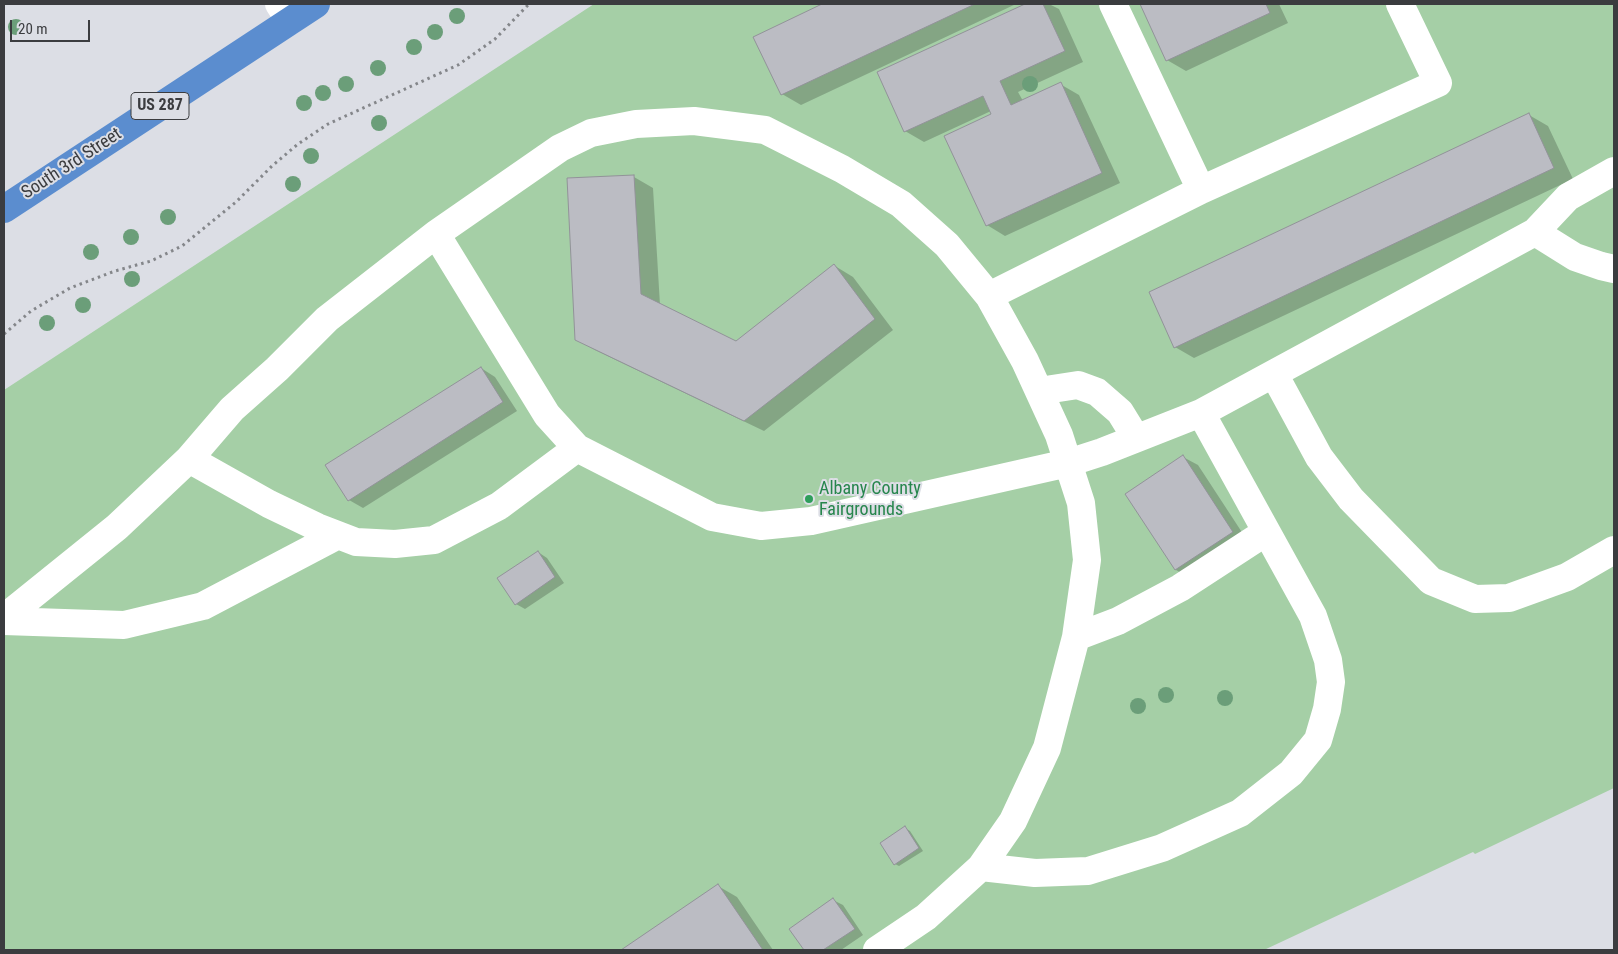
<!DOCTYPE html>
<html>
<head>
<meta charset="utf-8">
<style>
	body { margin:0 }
	#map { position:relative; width:1618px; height:954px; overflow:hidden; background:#dcdee5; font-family:"Roboto Condensed",sans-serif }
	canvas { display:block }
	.frame { position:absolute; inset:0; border:5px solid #3b3c3f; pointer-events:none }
	.scale { position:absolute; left:10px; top:20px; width:80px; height:22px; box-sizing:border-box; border:2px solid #3b3c3f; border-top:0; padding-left:6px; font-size:15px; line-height:18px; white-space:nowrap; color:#3b3c3f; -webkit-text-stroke:4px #dcdee5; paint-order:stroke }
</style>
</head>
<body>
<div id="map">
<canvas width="1618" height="954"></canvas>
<div class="frame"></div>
<div class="scale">20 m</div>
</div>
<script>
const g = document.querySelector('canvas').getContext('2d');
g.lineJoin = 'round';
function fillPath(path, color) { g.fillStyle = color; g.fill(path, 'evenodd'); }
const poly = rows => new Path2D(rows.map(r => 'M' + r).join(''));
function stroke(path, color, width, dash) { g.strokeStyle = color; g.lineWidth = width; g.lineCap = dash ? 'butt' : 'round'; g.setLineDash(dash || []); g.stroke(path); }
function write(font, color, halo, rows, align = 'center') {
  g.font = font + ' "Roboto Condensed",sans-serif'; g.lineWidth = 4; g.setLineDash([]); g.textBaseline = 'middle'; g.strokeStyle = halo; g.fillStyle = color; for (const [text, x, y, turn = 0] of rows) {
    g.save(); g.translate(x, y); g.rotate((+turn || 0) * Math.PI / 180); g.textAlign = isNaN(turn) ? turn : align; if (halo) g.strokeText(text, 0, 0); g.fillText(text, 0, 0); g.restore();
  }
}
fillPath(poly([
	[594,4,1614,4,1614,788,1475,854,1473,852,1264,950,4,950,4,390]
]), '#a5cfa6');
fillPath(poly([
	[825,4,1016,4,801,105,782,94,755,37],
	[1028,4,1049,4,1059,9,1083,62,1018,92,1023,101,1060,84,1079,95,1120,183,1005,236,987,225,993,115,991,111,924,142,905,131,879,73],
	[1141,4,1279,4,1288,23,1186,71,1167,60],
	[1529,115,1548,126,1573,179,1194,358,1175,347],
	[634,177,653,188,660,305,737,342,835,266,853,277,893,330,764,431,595,350,576,339],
	[481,368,495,377,517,411,363,508,349,500],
	[1183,457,1198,465,1247,540,1190,578,1176,570],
	[538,552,547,558,564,583,525,609,516,604],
	[905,828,910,831,923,851,899,866,895,864],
	[718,886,737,897,773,950,623,950],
	[833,900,843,905,863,935,841,950,805,950,791,929]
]), '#0003');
const building = poly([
	[822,4,975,4,781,95,753,37,822,4],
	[1025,4,1043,4,1065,51,1000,81,1011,105,1061,82,1102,173,986,226,944,136,991,114,983,96,904,132,877,72,1025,4],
	[1140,4,1266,4,1270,13,1166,61,1140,4],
	[1529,113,1554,168,1174,348,1149,292,1529,113],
	[634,175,641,294,736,341,834,264,875,319,744,421,575,340,567,178,634,175],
	[481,367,503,402,348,501,325,465,481,367],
	[1183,455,1233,532,1175,570,1125,494,1183,455],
	[538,551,555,577,515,605,497,578,538,551],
	[905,826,919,848,894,865,880,843,905,826],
	[718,884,763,950,621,950,718,884],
	[833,898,855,929,823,950,804,950,789,929,833,898]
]);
fillPath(building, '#bbbcc3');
stroke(building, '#929399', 1);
stroke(poly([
	[4,334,31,311,70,288,115,271,151,261,182,246,236,202,272,166,298,144,328,124,458,65,495,39,529,4]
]), '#84868a', 3, [2.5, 4]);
stroke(poly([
	[279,4,290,21],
	[1201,190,1438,83,1400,4],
	[1535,232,1575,257,1601,266,1614,269],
	[436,234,547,415,577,448,712,517,761,526,811,521,1068,463,1102,452,1201,413,1535,232,1568,197,1614,171],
	[1274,374,1319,457,1351,499,1431,581,1475,599,1509,598,1567,577,1614,550],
	[1039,391,1078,385,1097,392,1120,412,1136,438],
	[189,459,269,504,317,527,356,542,395,544,434,540,499,506,577,448],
	[4,618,117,527,189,459,232,409,277,369,327,319,436,234,560,148,591,133,636,124,694,121,765,130,842,169,901,204,947,245,989,296],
	[4,621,124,625,203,606,338,535],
	[1076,637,1118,621,1180,588,1266,532],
	[981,867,1035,873,1088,871,1162,848,1240,813,1291,773,1318,740,1327,709,1331,682,1328,660,1313,616,1201,413],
	[877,950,926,917,981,867,1013,821,1047,748,1076,637,1087,560,1081,503,1059,435,1025,361,989,296,1201,190,1113,4]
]), '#fff', 28);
stroke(poly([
	[4,209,316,4]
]), '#5b8dcf', 28);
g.fillStyle = '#6b9e79';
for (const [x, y] of [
	[457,16],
	[16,27],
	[435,32],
	[414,47],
	[378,68],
	[346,84],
	[1030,84],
	[323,93],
	[304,103],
	[379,123],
	[311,156],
	[293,184],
	[168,217],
	[131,237],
	[91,252],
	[132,279],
	[83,305],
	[47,323],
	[1166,695],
	[1225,698],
	[1138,706]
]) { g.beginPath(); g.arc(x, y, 8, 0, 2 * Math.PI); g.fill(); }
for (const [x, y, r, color] of [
	[809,499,5,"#2e9e5b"]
]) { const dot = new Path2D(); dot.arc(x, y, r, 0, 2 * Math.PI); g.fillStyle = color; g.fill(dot); stroke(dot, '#dcdee5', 2); }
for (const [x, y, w] of [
	[160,106,58]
]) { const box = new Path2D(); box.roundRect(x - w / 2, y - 13.5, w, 27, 4); g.fillStyle = '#dcdee5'; g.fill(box); stroke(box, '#3b3c3f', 1); }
write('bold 16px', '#3b3c3f', null, [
	["US 287",160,106]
]);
write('18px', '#3b3c3f', '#dcdee5', [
	["South 3rd Street",72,164,-33]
]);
write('18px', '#27864d', '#dcdee5', [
	["Albany County",819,489],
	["Fairgrounds",819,510]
], 'left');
</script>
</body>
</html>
